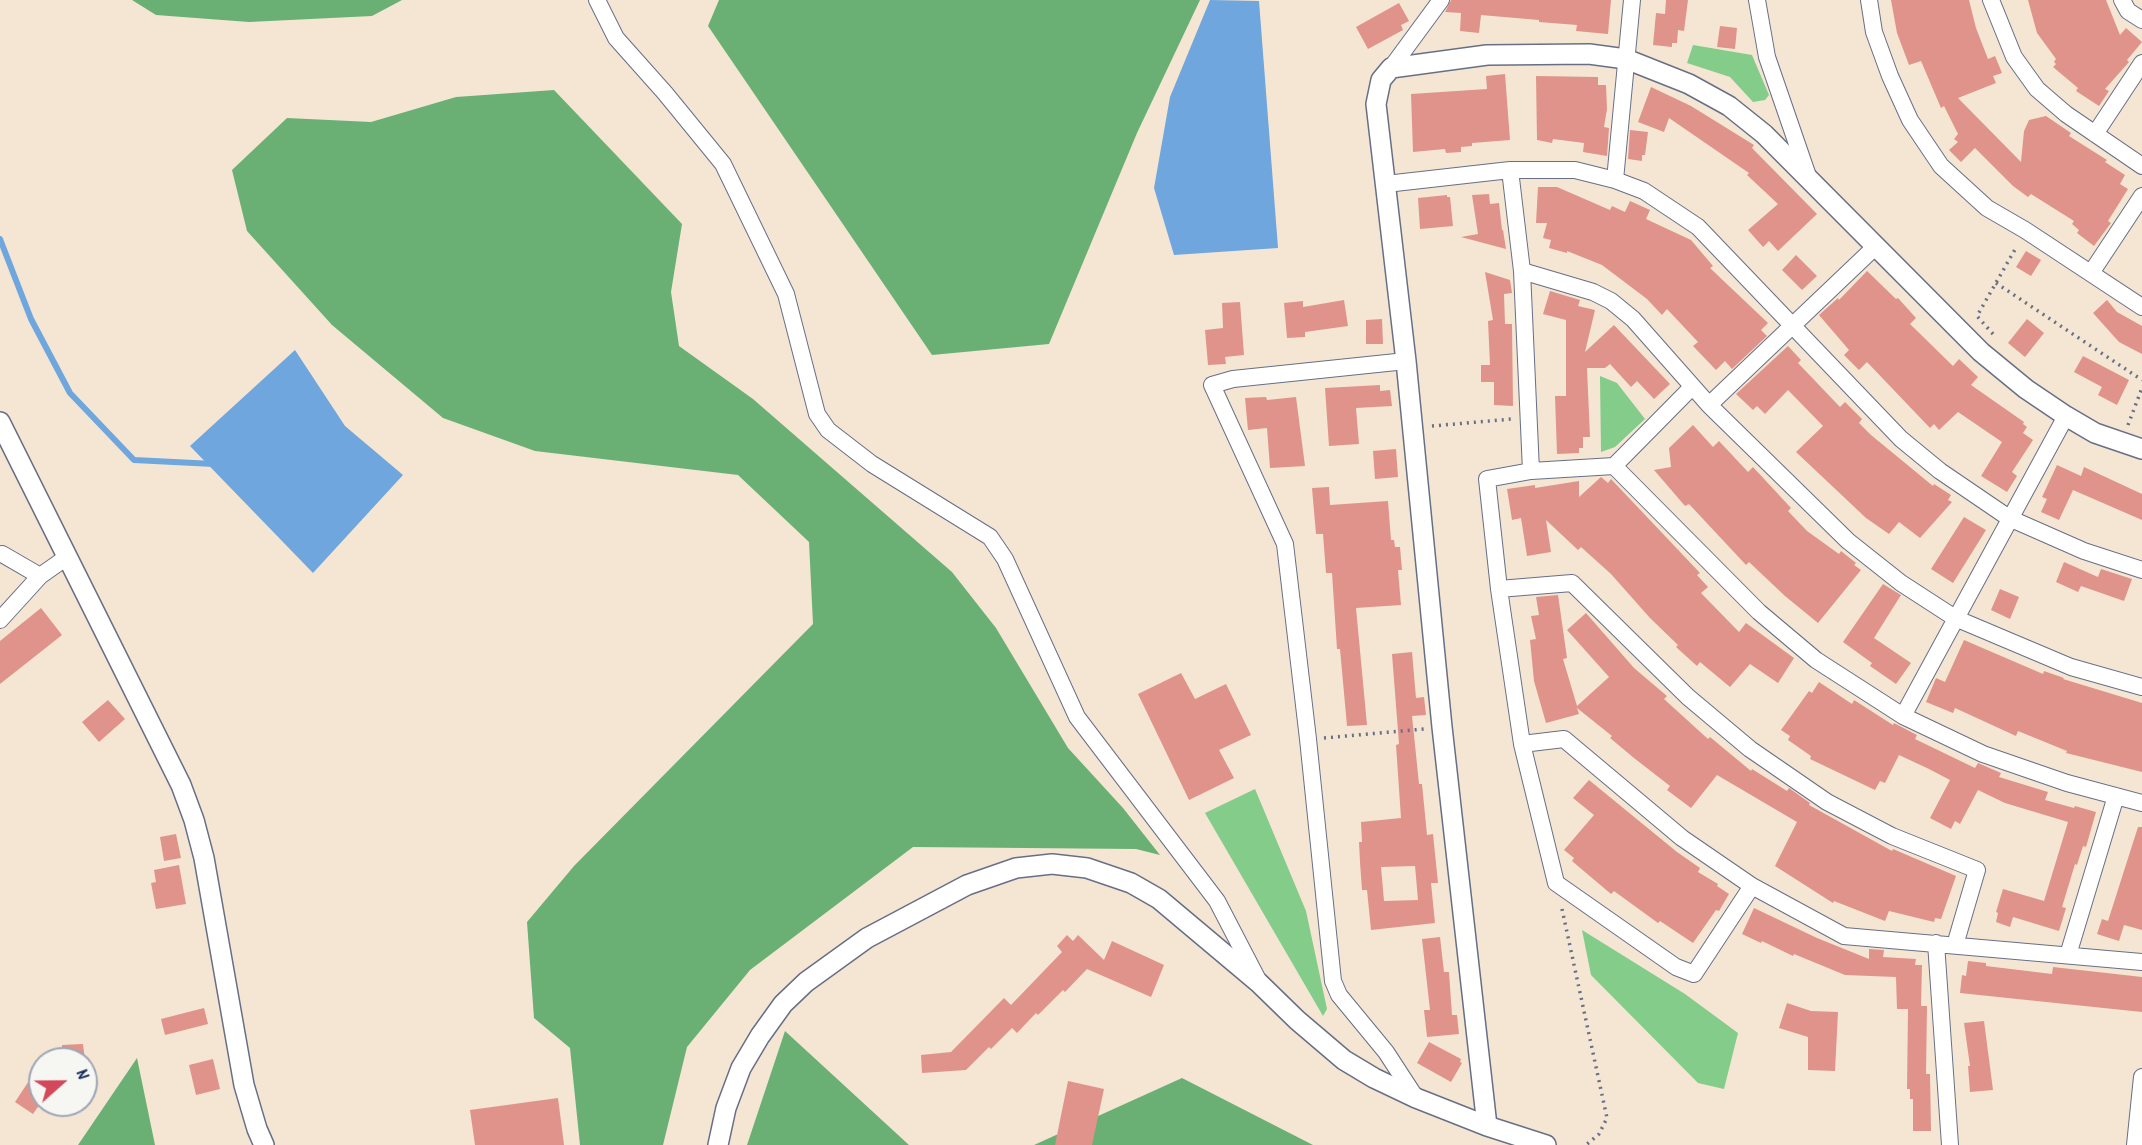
<!DOCTYPE html>
<html>
<head>
<meta charset="utf-8">
<style>
	body { margin:0 }
	#map { position:relative; width:2142px; height:1145px; overflow:hidden; background:#f4e6d3; font-family:Dekko,sans-serif }
	canvas { display:block }
	.north { position:absolute; left:28px; top:1047px; width:70px; height:70px; box-sizing:border-box; background:#f6f6f2; border:2px solid #9ea6b7; border-radius:50%; rotate:69deg; font-size:19px; font-weight:700; line-height:28px; text-align:center; color:#1b2f5e }
	.north::after { content:''; display:block; margin:auto; width:24px; height:32px; background:#d1495b; clip-path:polygon(50% 0,100% 100%,50% 72%,0 100%) }
</style>
</head>
<body>
<div id="map">
<canvas width="2142" height="1145"></canvas>
<div class="north">N</div>
</div>
<script>
const g = document.querySelector('canvas').getContext('2d');
g.lineJoin = 'round';
function fillPath(path, color) { g.fillStyle = color; g.fill(path, 'evenodd'); }
const poly = rows => new Path2D(rows.map(r => 'M' + r).join(''));
function stroke(path, color, width, dash) { g.strokeStyle = color; g.lineWidth = width; g.lineCap = dash ? 'butt' : 'round'; g.setLineDash(dash || []); g.stroke(path); }
fillPath(poly([
	[1693,45,1752,55,1769,95,1765,100,1753,102,1730,77,1687,63],
	[1600,376,1617,383,1645,419,1615,447,1601,452],
	[1255,789,1306,911,1327,1009,1323,1016,1205,813],
	[1582,930,1685,994,1738,1033,1724,1089,1698,1083,1591,975]
]), '#83cc89');
fillPath(poly([
	[132,0,402,0,372,16,249,22,156,15],
	[719,0,1200,0,1137,133,1049,344,932,355,708,26],
	[554,90,682,224,671,292,679,346,753,399,952,572,996,628,1068,748,1123,808,1160,855,1136,849,913,847,750,970,687,1047,663,1145,580,1145,570,1048,534,1018,527,922,574,866,813,624,809,542,738,475,535,451,443,418,332,325,247,231,232,170,287,118,371,122,456,97],
	[785,1031,909,1145,747,1145],
	[137,1058,155,1145,78,1145],
	[1182,1078,1313,1145,1034,1145]
]), '#6ab075');
fillPath(poly([
	[1210,0,1259,1,1278,248,1174,255,1154,188,1170,97],
	[295,350,345,426,403,475,313,573,190,446]
]), '#6ea6dd');
stroke(poly([
	[0,239,31,319,70,393,134,460,214,464]
]), '#6ea6dd', 6);
fillPath(poly([
	[1451,0,1611,0,1608,34,1576,31,1577,25,1539,22,1539,20,1481,15,1479,33,1460,31,1461,13,1445,12],
	[1666,0,1688,0,1684,31,1678,30,1677,43,1672,43,1672,47,1653,45,1656,13,1665,14],
	[1891,0,1969,0,1976,28,1988,59,1995,56,2002,73,1993,76,1996,83,1958,98,2021,162,2024,131,2029,120,2046,116,2071,133,2069,136,2107,160,2105,162,2125,175,2120,184,2128,189,2108,221,2111,223,2094,246,2077,233,2079,230,2072,224,2074,221,2031,194,2028,197,2013,186,1975,148,1961,162,1949,150,1958,142,1954,139,1958,134,1944,106,1941,108,1921,61,1909,65,1897,33],
	[2028,0,2106,0,2120,35,2126,28,2142,42,2127,60,2129,62,2105,89,2109,91,2099,106,2076,91,2078,88,2053,67,2056,64,2054,62,2056,59,2037,33],
	[1399,3,1409,21,1401,25,1403,30,1368,49,1356,27],
	[1720,26,1737,28,1735,49,1717,47],
	[1505,74,1510,140,1472,143,1472,146,1461,147,1461,152,1446,153,1445,149,1413,152,1411,94,1487,89,1486,76],
	[1536,76,1598,77,1598,85,1606,85,1607,109,1604,127,1609,128,1607,156,1583,152,1584,143,1553,139,1552,143,1537,140],
	[1651,87,1691,106,1754,145,1752,148,1817,214,1778,251,1769,241,1763,247,1748,230,1778,204,1747,175,1749,173,1669,118,1664,132,1638,122],
	[1630,130,1648,132,1645,155,1642,155,1642,161,1628,159],
	[1538,187,1557,187,1610,210,1612,206,1625,212,1630,201,1650,210,1646,219,1691,240,1713,266,1710,268,1768,323,1761,330,1767,336,1732,369,1725,361,1716,370,1693,346,1698,342,1667,309,1662,315,1647,299,1602,265,1567,251,1567,253,1549,248,1551,240,1543,238,1547,223,1536,223],
	[1489,194,1490,204,1499,203,1502,230,1503,230,1506,249,1461,237,1478,234,1472,195],
	[1447,195,1447,197,1450,197,1453,226,1420,229,1418,198],
	[2026,251,2041,260,2031,276,2016,267],
	[1796,255,1817,276,1802,290,1782,270],
	[1867,271,1896,299,1898,298,1916,318,1910,324,1953,366,1959,359,1978,377,1971,385,2024,422,2023,424,2027,427,2023,433,2033,440,2012,472,2017,476,2007,492,1981,476,2002,442,1958,412,1939,430,1934,424,1930,428,1867,362,1859,370,1844,355,1849,350,1819,315,1838,298,1839,300],
	[1485,272,1510,280,1512,293,1504,294,1505,324,1512,324,1513,406,1494,405,1494,382,1481,382,1481,365,1490,365,1488,321,1493,320],
	[1550,291,1580,300,1578,306,1595,310,1585,352,1614,325,1670,384,1654,399,1637,381,1631,387,1610,364,1605,368,1587,368,1590,437,1583,437,1583,448,1579,448,1579,453,1557,454,1555,396,1566,396,1566,320,1543,314],
	[1344,300,1348,326,1305,332,1305,337,1287,338,1284,303,1303,301,1303,307],
	[2107,300,2117,312,2142,326,2142,354,2119,342,2093,313],
	[1240,302,1244,355,1225,357,1226,364,1208,365,1205,330,1223,328,1222,303],
	[1382,319,1383,344,1366,344,1366,320],
	[2027,319,2044,333,2025,357,2008,343],
	[1788,346,1801,360,1798,363,1840,407,1845,402,1862,419,1859,423,1871,435,1933,486,1934,484,1951,495,1948,500,1952,502,1920,538,1899,522,1889,534,1866,518,1796,452,1823,426,1788,390,1765,414,1757,406,1753,410,1736,394],
	[2083,356,2129,380,2117,405,2098,395,2102,387,2074,372],
	[1380,385,1380,391,1390,390,1392,406,1356,408,1359,444,1329,446,1325,388],
	[1266,397,1267,400,1296,397,1305,466,1270,468,1267,428,1248,430,1245,398],
	[1693,425,1713,447,1719,441,1748,472,1753,467,1791,508,1788,511,1807,531,1839,554,1841,551,1856,563,1854,565,1861,570,1818,623,1785,596,1749,562,1746,565,1689,504,1685,506,1654,470,1671,467,1669,448],
	[1396,449,1398,477,1375,479,1373,451],
	[2057,465,2081,476,2084,467,2142,494,2142,520,2073,490,2059,520,2041,512,2047,499,2042,497],
	[1601,477,1608,483,1611,479,1700,573,1697,575,1708,587,1701,593,1739,632,1746,623,1794,658,1778,683,1750,664,1730,687,1700,662,1697,666,1676,647,1678,645,1650,618,1611,574,1581,547,1578,550,1546,520,1551,552,1527,556,1521,518,1512,520,1507,489,1535,485,1535,488,1579,481,1579,497],
	[1329,487,1330,505,1388,501,1391,540,1394,540,1395,547,1400,547,1402,570,1398,570,1401,605,1356,608,1367,725,1347,726,1340,649,1337,649,1332,573,1326,573,1323,534,1316,534,1312,488],
	[1964,517,1986,530,1953,583,1931,569],
	[2064,562,2098,577,2101,569,2132,579,2124,601,2081,586,2078,592,2056,582],
	[1883,584,1901,595,1874,638,1911,663,1896,684,1870,666,1872,663,1843,642],
	[2000,589,2019,597,2010,619,1991,610],
	[1558,595,1567,658,1563,659,1577,706,1609,677,1567,630,1586,613,1634,668,1667,696,1664,699,1708,739,1710,737,1751,771,1752,769,1787,791,1789,788,1810,803,1809,805,1892,851,1893,849,1956,876,1941,919,1935,918,1934,922,1889,911,1885,921,1834,901,1833,903,1775,866,1797,822,1717,775,1691,808,1667,790,1670,786,1634,758,1610,738,1612,736,1577,708,1579,714,1546,723,1534,681,1530,640,1536,639,1531,616,1539,615,1536,597],
	[41,608,62,635,0,684,0,641],
	[1964,640,2043,674,2044,671,2064,678,2063,679,2142,703,2142,772,2066,753,2067,751,2018,731,2016,736,1955,708,1953,713,1926,702,1936,678,1945,682],
	[1412,652,1416,698,1424,697,1426,715,1412,716,1419,784,1422,784,1427,835,1433,834,1438,883,1431,883,1435,923,1371,930,1367,890,1362,890,1360,862,1359,842,1362,842,1361,822,1401,818,1396,745,1399,744,1392,654],
	[1415,866,1418,900,1384,901,1381,867],
	[1181,673,1195,699,1226,684,1251,735,1219,750,1234,778,1189,800,1138,694],
	[1819,682,1852,704,1854,700,1893,725,1894,723,1917,735,1915,739,1975,768,1978,763,2001,773,1999,777,2048,792,2045,800,2074,808,2075,806,2096,812,2086,847,2083,846,2077,865,2075,864,2062,907,2066,908,2059,931,2013,917,2010,927,1996,922,1998,913,1996,912,2003,889,2044,901,2068,822,2005,803,1978,790,1960,824,1955,821,1951,829,1930,818,1950,780,1929,769,1899,755,1885,783,1880,781,1875,790,1810,759,1811,756,1788,740,1790,736,1781,730,1809,691,1812,693],
	[108,700,125,719,99,742,82,722],
	[1589,780,1677,852,1700,868,1698,872,1718,884,1717,886,1729,894,1719,911,1716,910,1693,943,1660,921,1658,923,1614,891,1611,894,1572,861,1574,858,1564,850,1594,815,1573,798],
	[2138,827,2142,827,2142,930,2124,925,2119,941,2097,934,2102,919,2108,921],
	[176,834,181,858,164,861,160,837],
	[179,865,186,904,156,909,151,883,156,882,154,870],
	[1754,908,1817,938,1869,959,1869,949,1884,950,1883,957,1916,959,1915,965,1922,965,1921,1006,1927,1006,1926,1074,1930,1074,1931,1131,1913,1131,1913,1099,1910,1099,1910,1089,1907,1089,1908,1009,1897,1009,1896,977,1845,975,1794,954,1793,956,1762,941,1761,943,1742,934],
	[1067,935,1073,941,1078,935,1104,960,1112,941,1164,965,1151,997,1087,969,1065,992,1063,990,1038,1015,1036,1013,1017,1033,1012,1028,991,1049,989,1047,966,1070,922,1073,921,1055,951,1052,1004,998,1011,1005,1062,952,1057,946],
	[1440,937,1444,972,1449,972,1452,1015,1457,1015,1459,1034,1427,1037,1424,1010,1430,1010,1422,939],
	[1968,961,1986,963,1986,966,2052,974,2053,967,2142,977,2142,1012,1960,993,1962,975,1966,976],
	[1787,1003,1811,1011,1838,1012,1835,1071,1808,1070,1808,1037,1779,1028],
	[204,1008,208,1024,165,1035,161,1019],
	[1984,1021,1993,1090,1970,1092,1968,1066,1970,1066,1964,1023],
	[1429,1042,1461,1059,1460,1062,1462,1063,1451,1082,1417,1063],
	[83,1044,85,1061,63,1061,62,1045],
	[213,1059,220,1089,196,1095,189,1065],
	[42,1061,42,1101,33,1114,15,1102],
	[1068,1081,1104,1089,1092,1145,1055,1145],
	[558,1098,564,1145,475,1145,470,1110]
]), '#e0938a');
const minor = poly([
	[597,0,616,38,665,93,723,164,786,294,817,414,828,430,872,464,990,537,1005,559,1077,717,1217,901,1257,978],
	[1757,0,1767,57,1808,176],
	[1869,0,1874,32,1890,76,1910,120,1941,166,1987,208,2025,230,2142,307],
	[1991,0,2014,57,2037,89,2066,114,2142,166],
	[2122,0,2128,11,2142,20],
	[1391,68,1441,0],
	[2095,134,2142,63],
	[1615,180,1632,0],
	[1386,184,1510,170],
	[1522,271,1593,292,1611,301,1633,319,1709,405,1848,541,1901,583,1955,618,2071,667,2142,687],
	[2091,273,2142,196],
	[1406,361,1233,379,1212,385,1285,544,1308,739,1333,981,1339,995,1386,1052,1416,1098],
	[1709,405,1875,247],
	[1614,466,1692,387],
	[1531,471,1522,271,1510,170,1575,170,1615,180,1644,191,1698,227,1901,439,1940,471,2009,518,2084,551,2142,570],
	[2,554,40,576],
	[1499,589,1572,583,1688,697,1750,749,1827,802,1892,836,1977,870,1955,945],
	[0,620,40,576,67,557],
	[1903,716,2066,416],
	[1522,744,1564,739,1682,838,1752,886,1844,936,2142,962],
	[1752,886,1694,974,1676,967,1556,883,1522,744,1499,589,1487,479,1531,471,1614,466,1759,612,1816,660,1903,716,1983,754,2067,783,2142,803],
	[1936,943,1950,1145],
	[2068,955,2116,796],
	[2135,1145,2142,1077]
]);
const tertiary = poly([
	[0,422,181,785,194,820,204,858,244,1085,257,1129,264,1145],
	[1487,1126,1442,727,1406,361,1376,104,1381,80,1391,68,1487,55,1589,54,1626,59,1689,84,1729,106,1764,134,1981,352,2026,389,2066,416,2095,433,2142,449],
	[718,1145,726,1108,741,1068,760,1036,783,1004,806,982,867,938,967,885,1016,868,1052,864,1087,868,1131,883,1159,899,1259,983,1297,1020,1344,1060,1374,1078,1416,1098,1487,1126,1546,1145]
]);
stroke(minor, '#676f87', 18);
stroke(tertiary, '#676f87', 22);
stroke(poly([
	[1996,283,2142,380],
	[1993,334,1977,316,2017,246],
	[2128,425,2142,388],
	[1432,426,1512,419],
	[1324,738,1424,729],
	[1562,909,1607,1118,1599,1134,1586,1145]
]), '#676f87', 3.5, [2, 5]);
stroke(minor, '#fff', 16);
stroke(tertiary, '#fff', 19);
</script>
</body>
</html>
